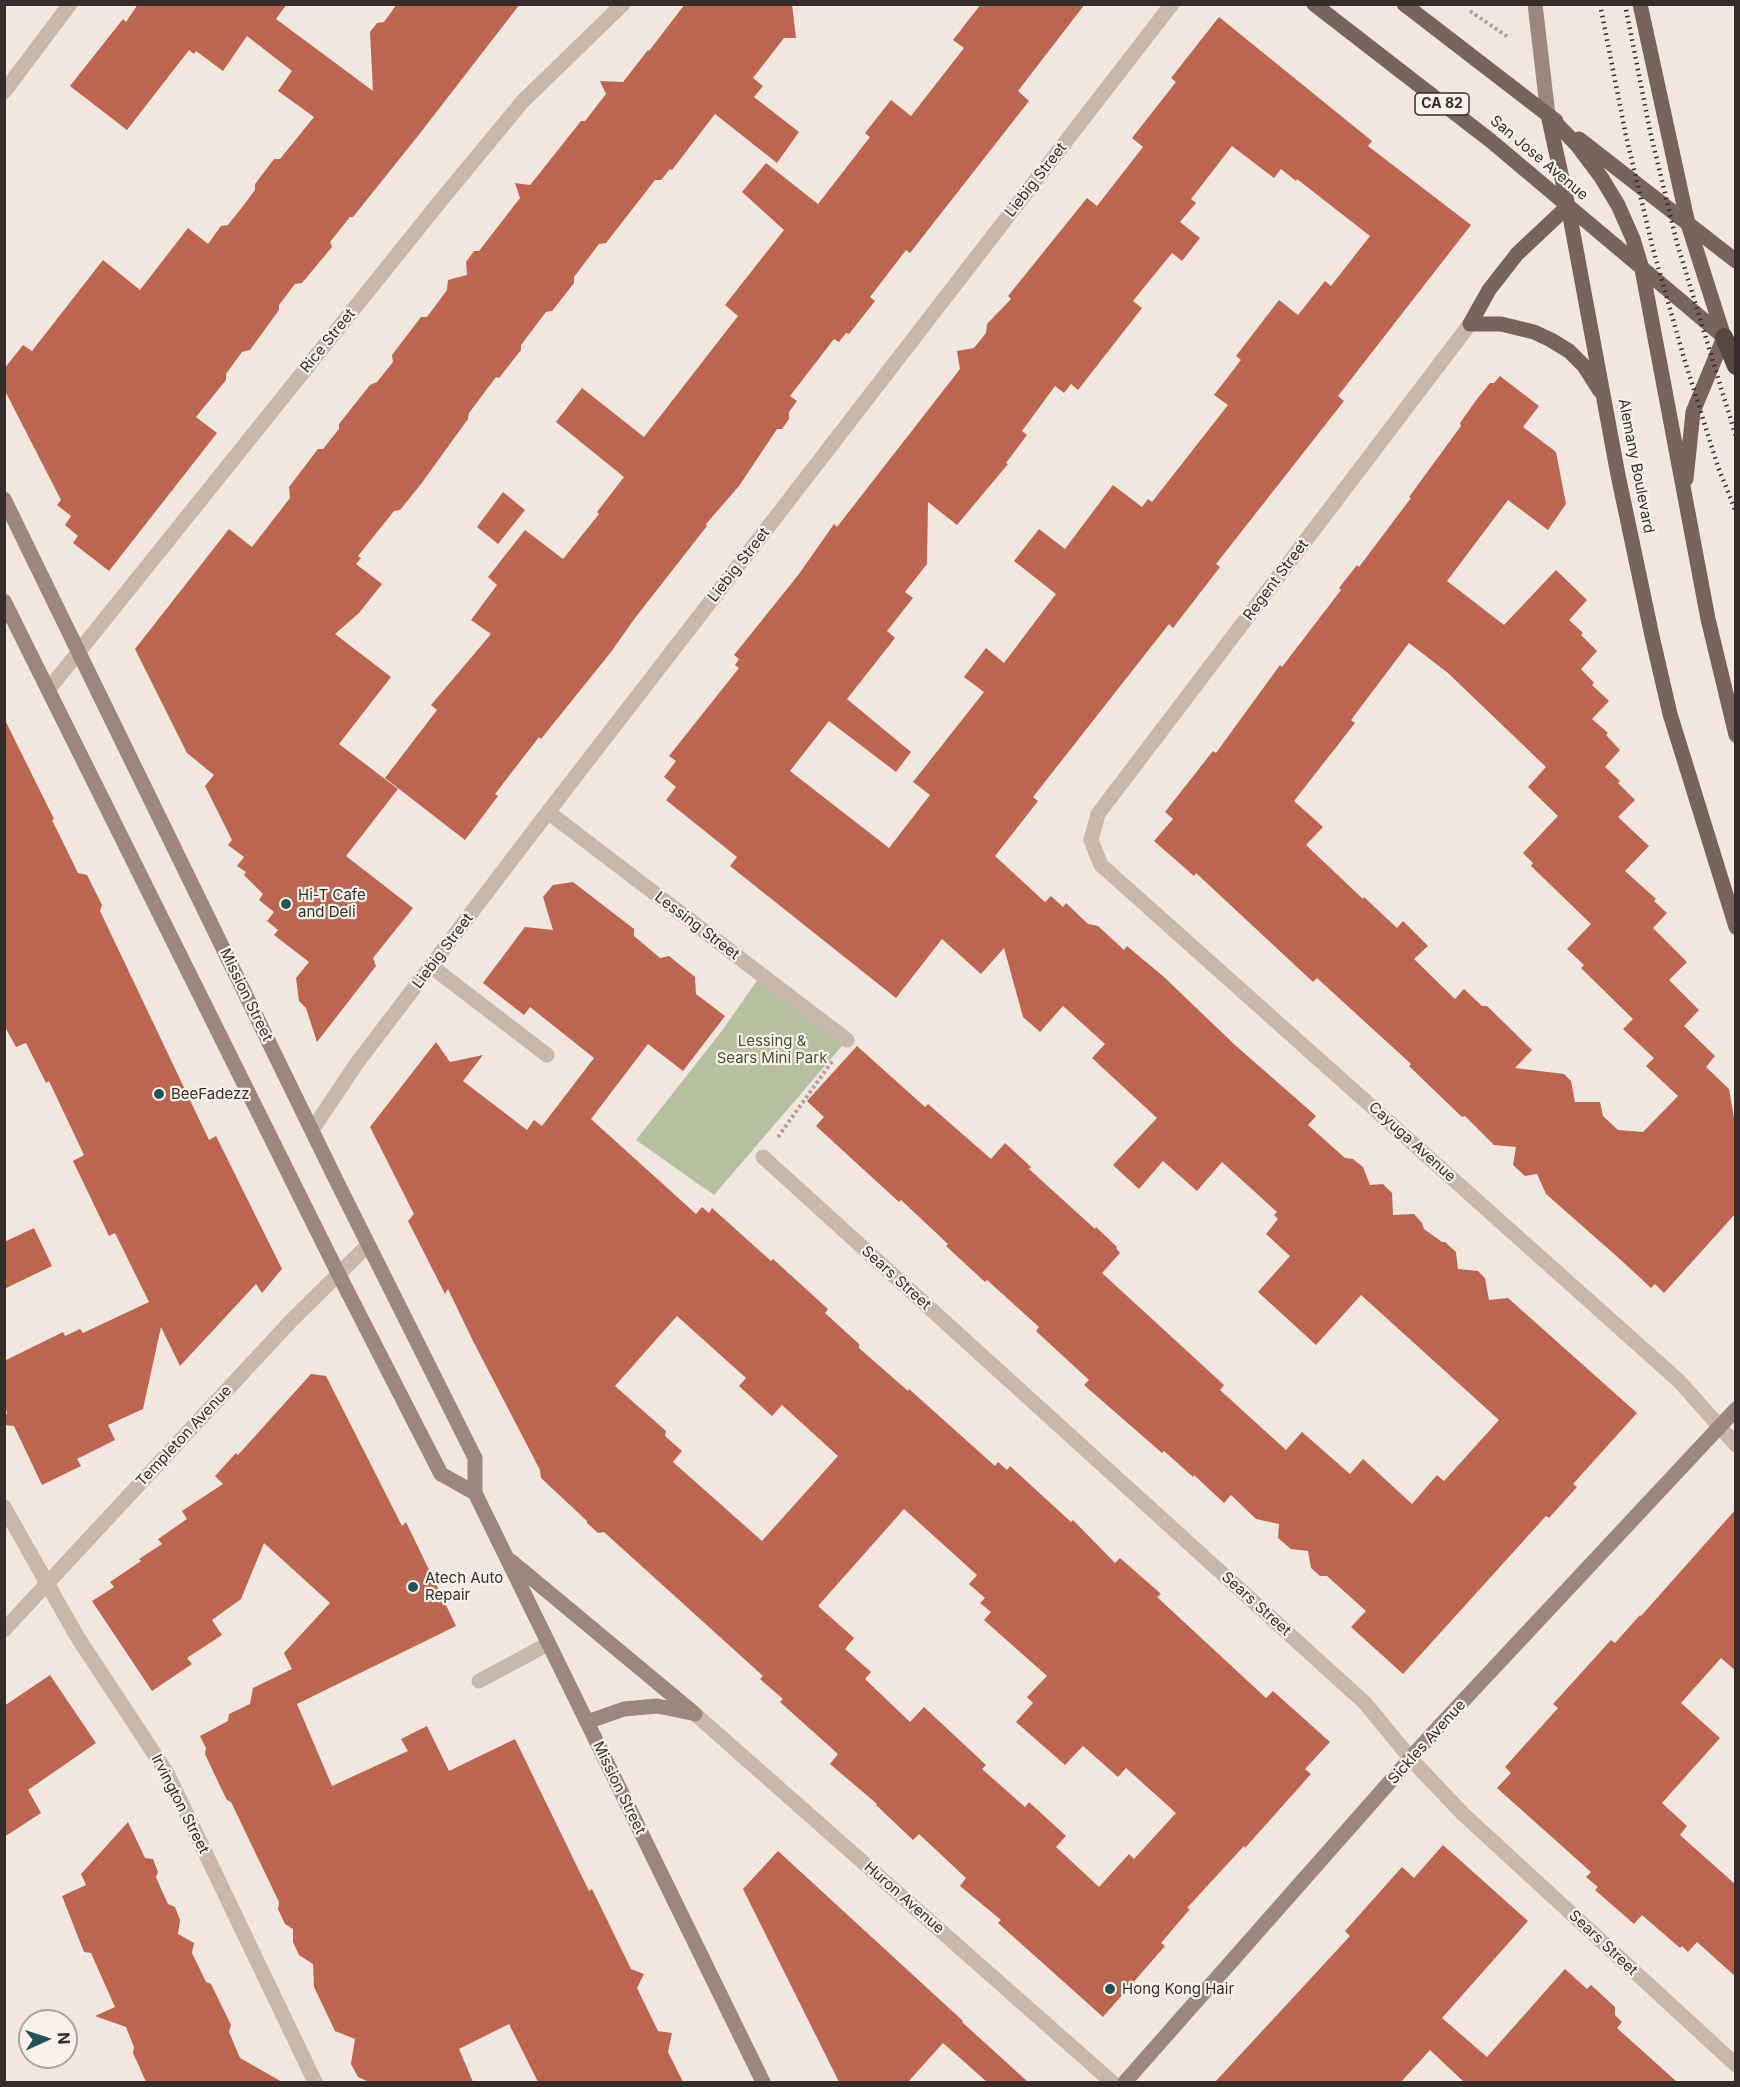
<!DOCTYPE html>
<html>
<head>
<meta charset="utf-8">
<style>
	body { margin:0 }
	#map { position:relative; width:1740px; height:2087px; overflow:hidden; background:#f1e7df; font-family:Inter,sans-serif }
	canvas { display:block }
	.frame { position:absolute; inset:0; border:6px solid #362d2a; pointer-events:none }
	.north { position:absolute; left:18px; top:2009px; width:60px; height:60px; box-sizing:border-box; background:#f8f2eb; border:2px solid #aaa39e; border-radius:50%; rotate:87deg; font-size:16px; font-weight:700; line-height:24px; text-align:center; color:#362d2a }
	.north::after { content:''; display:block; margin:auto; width:21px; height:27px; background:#235455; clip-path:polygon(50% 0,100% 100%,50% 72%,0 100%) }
</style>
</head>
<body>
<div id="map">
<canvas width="1740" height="2087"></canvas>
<div class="frame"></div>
<div class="north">N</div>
</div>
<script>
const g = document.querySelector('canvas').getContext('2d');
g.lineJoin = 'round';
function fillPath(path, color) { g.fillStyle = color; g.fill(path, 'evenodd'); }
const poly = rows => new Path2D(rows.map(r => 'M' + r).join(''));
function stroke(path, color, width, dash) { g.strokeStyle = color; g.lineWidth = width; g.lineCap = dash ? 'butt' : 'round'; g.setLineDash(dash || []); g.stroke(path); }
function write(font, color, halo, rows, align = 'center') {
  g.font = font + ' Inter,sans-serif'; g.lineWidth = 4.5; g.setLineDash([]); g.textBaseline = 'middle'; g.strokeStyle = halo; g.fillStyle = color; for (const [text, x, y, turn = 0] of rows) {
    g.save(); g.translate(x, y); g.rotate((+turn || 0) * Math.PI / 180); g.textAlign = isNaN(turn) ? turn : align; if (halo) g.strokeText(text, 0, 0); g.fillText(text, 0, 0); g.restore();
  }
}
fillPath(poly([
	[761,975,847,1040,714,1195,636,1140,721,1032]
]), '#b6bfa0');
fillPath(poly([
	[138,4,287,4,276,19,373,91,370,32,377,23,384,22,397,4,520,4,421,132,353,217,350,217,330,242,332,247,302,283,295,284,279,305,279,310,250,350,242,352,226,374,226,380,196,417,217,433,109,571,73,543,78,536,65,525,71,516,57,505,61,500,4,389,4,369,23,345,32,351,103,260,140,290,188,228,208,244,221,226,228,225,243,206,255,190,255,184,274,159,280,159,314,117,278,91,292,71,247,36,223,71,196,51,194,54,189,50,127,130,70,86,123,19,126,22],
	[685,4,792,4,796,38,784,38,753,78,763,86,754,97,799,132,777,163,715,114,672,170,670,169,661,180,655,180,606,243,599,244,574,277,574,283,560,301,552,311,546,312,521,345,521,350,499,378,496,377,469,413,468,419,421,484,400,510,394,511,358,556,361,558,356,564,382,584,359,613,335,634,391,677,339,744,398,789,346,856,413,908,373,958,376,966,317,1042,306,1008,299,1001,296,978,309,962,274,935,278,930,267,921,274,912,259,900,263,894,244,875,246,872,237,866,244,857,228,845,232,840,205,786,214,775,187,753,135,649,229,529,252,547,290,498,289,487,318,449,323,449,339,429,339,424,370,385,377,382,393,362,392,355,421,317,427,317,447,290,448,280,467,275,466,262,474,251,479,251,520,198,515,183,530,185,535,179,581,121,585,121,606,94,600,81,623,82,648,50,649,51],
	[981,4,1085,4,1018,91,1029,101,910,253,906,250,870,297,875,301,849,334,846,333,839,342,834,339,790,396,797,401,789,412,789,419,782,429,777,429,739,486,706,524,707,526,635,618,611,652,541,739,539,737,495,794,498,796,465,840,385,778,437,710,431,705,491,634,471,620,497,585,488,577,525,530,563,559,599,514,597,512,624,477,556,422,582,388,644,437,738,316,725,305,784,230,742,192,766,163,818,204,870,137,865,133,891,100,911,116,964,48,953,40],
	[1219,17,1372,141,1368,146,1471,225,1338,396,1344,401,1216,564,1220,567,1173,628,1169,624,1033,797,1038,801,995,856,1045,902,1051,896,1063,907,1066,903,1088,924,1098,926,1124,950,1127,946,1164,977,1235,1045,1316,1116,1308,1125,1345,1158,1353,1159,1363,1167,1370,1185,1383,1184,1392,1193,1393,1215,1414,1214,1422,1223,1424,1229,1442,1242,1445,1242,1456,1252,1458,1269,1478,1271,1485,1278,1489,1300,1508,1298,1637,1413,1573,1484,1577,1487,1549,1518,1546,1516,1403,1674,1351,1627,1366,1611,1327,1576,1320,1576,1311,1568,1308,1551,1291,1549,1278,1538,1279,1524,1256,1519,1231,1495,1224,1503,1194,1475,1193,1477,1164,1451,1162,1453,1084,1385,1089,1380,1036,1331,1039,1327,987,1280,985,1282,946,1246,948,1244,901,1200,899,1202,816,1126,824,1117,807,1101,857,1046,925,1107,928,1104,991,1159,1005,1143,1031,1167,1029,1169,1095,1229,1096,1227,1117,1247,1116,1248,1120,1253,1102,1273,1224,1385,1220,1390,1286,1450,1302,1432,1350,1474,1363,1459,1412,1504,1437,1475,1444,1481,1499,1420,1361,1295,1316,1345,1258,1292,1290,1256,1266,1234,1278,1219,1274,1215,1277,1212,1222,1162,1197,1191,1163,1161,1139,1189,1113,1165,1157,1118,1092,1058,1105,1044,1063,1006,1040,1032,1023,1017,1004,948,981,974,942,939,896,998,730,866,737,857,666,800,676,787,664,777,676,761,669,756,739,668,735,665,739,659,734,655,799,574,834,524,837,527,960,369,957,351,974,348,986,333,987,324,1011,299,1008,296,1087,198,1097,206,1143,147,1132,138,1176,82,1171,78],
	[1232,146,1274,178,1281,169,1296,181,1297,179,1370,236,1331,286,1325,281,1298,315,1279,300,1236,356,1241,360,1214,395,1228,405,1152,502,1148,499,1142,507,1113,485,1065,549,1039,529,1014,561,1056,594,1004,663,986,648,964,677,984,692,913,782,930,795,889,848,790,771,829,721,896,772,911,752,847,699,895,638,887,631,913,598,905,592,927,564,928,502,957,525,1008,464,1006,463,1027,435,1022,431,1055,386,1064,393,1071,384,1078,390,1142,308,1133,301,1172,253,1182,261,1200,238,1180,222,1196,203,1191,199],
	[1500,376,1539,406,1523,427,1556,452,1566,504,1548,530,1508,500,1447,581,1504,625,1556,570,1587,600,1569,620,1583,633,1581,635,1597,651,1581,669,1594,683,1592,685,1609,701,1592,719,1608,733,1606,735,1620,750,1605,767,1620,781,1618,783,1635,800,1618,817,1649,846,1625,871,1656,899,1654,901,1667,913,1653,928,1687,962,1669,980,1699,1010,1684,1026,1715,1056,1706,1067,1729,1089,1736,1129,1736,1213,1664,1293,1655,1284,1651,1288,1622,1261,1554,1201,1546,1194,1537,1174,1525,1176,1513,1165,1516,1147,1494,1145,1465,1116,1462,1117,1438,1094,1409,1066,1411,1064,1317,978,1313,982,1196,873,1194,876,1154,841,1173,819,1165,812,1213,751,1216,753,1280,665,1282,667,1308,633,1341,590,1339,588,1357,565,1359,567,1411,498,1409,497,1461,426,1460,423,1477,399,1490,383,1494,383],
	[1409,643,1448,673,1546,767,1528,787,1558,816,1523,853,1533,863,1531,866,1591,924,1567,949,1584,965,1581,968,1633,1019,1623,1029,1654,1058,1646,1066,1678,1096,1643,1132,1618,1130,1603,1116,1600,1102,1575,1102,1571,1081,1564,1074,1515,1068,1532,1050,1487,1006,1482,1006,1464,989,1455,999,1414,959,1428,946,1403,921,1397,928,1364,897,1363,899,1306,845,1323,827,1294,801,1355,723,1351,720],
	[503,492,525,510,498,544,477,527],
	[4,718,54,819,52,820,78,873,87,875,102,905,100,911,209,1140,216,1136,282,1269,262,1293,256,1284,180,1366,161,1327,143,1409,108,1425,115,1440,77,1459,81,1466,42,1485,14,1426,4,1425,7,1412,4,1407,4,1361,63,1332,65,1336,80,1329,83,1333,149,1302,115,1233,109,1236,73,1161,84,1155,49,1081,46,1083,26,1043,16,1047,4,1025],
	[573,882,634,929,634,936,660,958,669,956,695,977,696,994,725,1016,683,1071,648,1044,591,1119,696,1214,702,1207,709,1213,712,1208,771,1261,773,1259,828,1309,825,1313,859,1344,859,1348,908,1391,909,1389,995,1466,998,1462,1007,1470,1010,1466,1071,1522,1073,1520,1115,1563,1120,1558,1161,1594,1157,1597,1266,1698,1273,1691,1330,1742,1305,1769,1311,1774,1245,1848,1244,1846,1187,1908,1190,1909,1161,1943,1165,1946,1103,2017,998,1923,1001,1920,960,1886,966,1878,919,1834,913,1840,876,1805,877,1804,830,1764,838,1754,780,1702,783,1699,760,1679,763,1676,604,1532,598,1533,587,1523,587,1521,541,1478,540,1470,473,1341,448,1289,445,1294,408,1221,414,1214,370,1127,436,1042,450,1062,483,1055,463,1081,527,1130,534,1120,542,1126,594,1058,530,1007,524,1015,483,983,525,927,553,930,543,897,553,885],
	[677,1316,746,1378,739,1386,772,1416,782,1405,838,1456,762,1541,673,1462,682,1451,665,1436,666,1431,615,1386],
	[904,1509,977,1575,969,1584,985,1598,980,1603,991,1612,984,1620,1047,1676,1027,1697,1033,1703,1016,1722,1065,1765,1083,1746,1118,1777,1126,1768,1176,1813,1134,1859,1129,1854,1099,1887,1056,1847,1066,1836,1029,1802,1025,1807,982,1769,986,1765,924,1707,910,1722,865,1679,871,1672,845,1649,854,1638,818,1606],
	[34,1228,52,1266,4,1289,4,1242],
	[311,1374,326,1376,402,1526,406,1522,456,1626,297,1704,332,1786,408,1751,401,1739,427,1726,449,1771,515,1739,589,1891,592,1889,631,1969,644,1974,637,1988,658,2031,672,2033,668,2052,683,2082,538,2082,509,2024,459,2049,473,2082,369,2082,358,2077,351,2064,355,2039,335,2031,314,1987,313,1964,299,1955,293,1942,293,1929,285,1924,278,1909,279,1902,231,1802,227,1800,220,1786,205,1754,206,1748,200,1736,228,1721,229,1714,250,1704,253,1688,292,1669,284,1653,330,1603,264,1543,241,1599,212,1620,222,1635,187,1658,192,1664,152,1691,92,1601,114,1587,110,1582,141,1561,139,1559,162,1544,158,1539,187,1519,182,1511,223,1484,215,1476,236,1453,238,1455],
	[1736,1509,1736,1671,1721,1658,1681,1703,1720,1738,1662,1803,1687,1826,1680,1835,1736,1885,1736,1977,1697,1942,1688,1952,1682,1946,1680,1948,1642,1915,1634,1924,1595,1890,1598,1887,1586,1877,1591,1872,1497,1788,1511,1773,1505,1767,1558,1708,1553,1704,1611,1640,1615,1643,1640,1615,1641,1616],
	[50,1675,96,1743,28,1790,41,1813,4,1837,4,1706],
	[128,1822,145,1858,153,1859,158,1872,156,1877,162,1891,168,1904,175,1907,180,1920,178,1934,194,1943,192,1953,206,1982,211,1984,231,2025,229,2032,240,2058,282,2082,146,2082,133,2053,134,2047,126,2027,95,2016,115,2007,91,1953,84,1952,62,1896,86,1885,81,1874],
	[1443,1845,1528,1921,1442,2018,1487,2057,1565,1969,1587,1989,1591,1985,1615,2007,1615,2015,1622,2022,1617,2028,1677,2082,1464,2082,1430,2050,1401,2082,1215,2082,1350,1936,1345,1931,1402,1867,1414,1878],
	[778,1851,963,2021,962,2022,1028,2082,987,2082,943,2043,908,2082,839,2082,743,1889]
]), '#bc6651');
stroke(poly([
	[1470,11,1508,37],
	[778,1137,833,1060]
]), '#b4a196', 4, [3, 3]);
stroke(poly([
	[432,967,547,1055],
	[479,1681,548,1644]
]), '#c8b7ab', 15);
stroke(poly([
	[4,92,70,4],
	[1470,324,1098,814,1091,840,1101,865,1679,1381,1736,1445],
	[48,690,442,199,523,101,623,4],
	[548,812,847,1040],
	[312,1130,357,1063,548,812,1172,4],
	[763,1157,1365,1703,1411,1759,1462,1813,1736,2065],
	[4,1507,78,1638,167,1773,315,2082],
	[4,1630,291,1321,368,1245],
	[695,1714,1112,2082]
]), '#c8b7ab', 15);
stroke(poly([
	[1535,4,1548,115],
	[4,499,336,1180,475,1458,475,1493,763,2082],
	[4,601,339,1275,441,1474,475,1493],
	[511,1561,695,1714],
	[587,1722,624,1709,657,1706,692,1713],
	[1125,2082,1433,1733,1736,1409]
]), '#9b877d', 15);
stroke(poly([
	[1314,4,1491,141,1724,337],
	[1404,4,1556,121],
	[1640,4,1688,224,1724,337,1693,412,1686,479],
	[1548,115,1568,206,1618,475,1652,636,1670,714,1736,927],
	[1548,115,1577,145,1601,177,1618,205,1633,239,1642,269,1708,619,1736,735],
	[1579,139,1736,261],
	[1470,324,1501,324,1534,332,1551,340,1569,351,1584,366,1600,391],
	[1470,324,1489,290,1517,254,1568,206]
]), '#77645c', 15);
stroke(poly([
	[1724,337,1736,366]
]), '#574742', 18);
stroke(poly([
	[1600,4,1626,136,1653,249,1684,358,1718,467,1736,512],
	[1625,4,1650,131,1677,243,1736,437]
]), '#362d2a', 4.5, [1.5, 4.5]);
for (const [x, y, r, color] of [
	[286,904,6,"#235455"],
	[159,1094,6,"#235455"],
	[413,1587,6,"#235455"],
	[1110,1989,6,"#235455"]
]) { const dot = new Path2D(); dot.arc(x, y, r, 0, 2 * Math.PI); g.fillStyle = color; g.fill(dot); stroke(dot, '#f8f2eb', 2); }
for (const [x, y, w] of [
	[1442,104,54]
]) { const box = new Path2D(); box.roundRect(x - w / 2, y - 11, w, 22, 4.5); g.fillStyle = '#f8f2eb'; g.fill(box); stroke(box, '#362d2a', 1.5); }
write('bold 14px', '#362d2a', null, [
	["CA 82",1442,104]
]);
write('15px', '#362d2a', '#f8f2eb', [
	["San Jose Avenue",1539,158,40],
	["Liebig Street",1036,180,-52],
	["Rice Street",328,341,-51],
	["Alemany Boulevard",1636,466,79],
	["Liebig Street",739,565,-52],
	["Regent Street",1276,580,-53],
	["Lessing Street",697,926,37],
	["Liebig Street",443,951,-53],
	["Mission Street",246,995,64],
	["Cayuga Avenue",1412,1142,42],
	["Sears Street",896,1278,42],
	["Templeton Avenue",184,1436,-47],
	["Sears Street",1256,1604,42],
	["Sickles Avenue",1427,1742,-48],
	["Mission Street",619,1788,64],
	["Irvington Street",180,1804,63],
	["Huron Avenue",904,1898,41],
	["Sears Street",1603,1943,43]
]);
write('15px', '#362d2a', '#f8f2eb', [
	["Hi-T Cafe",298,895],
	["and Deli",298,912],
	["BeeFadezz",171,1094],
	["Atech Auto",425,1578],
	["Repair",425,1595],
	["Hong Kong Hair",1122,1989]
], 'left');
write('15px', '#475330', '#f8f2eb', [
	["Lessing &",772,1041],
	["Sears Mini Park",772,1058]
]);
</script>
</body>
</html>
